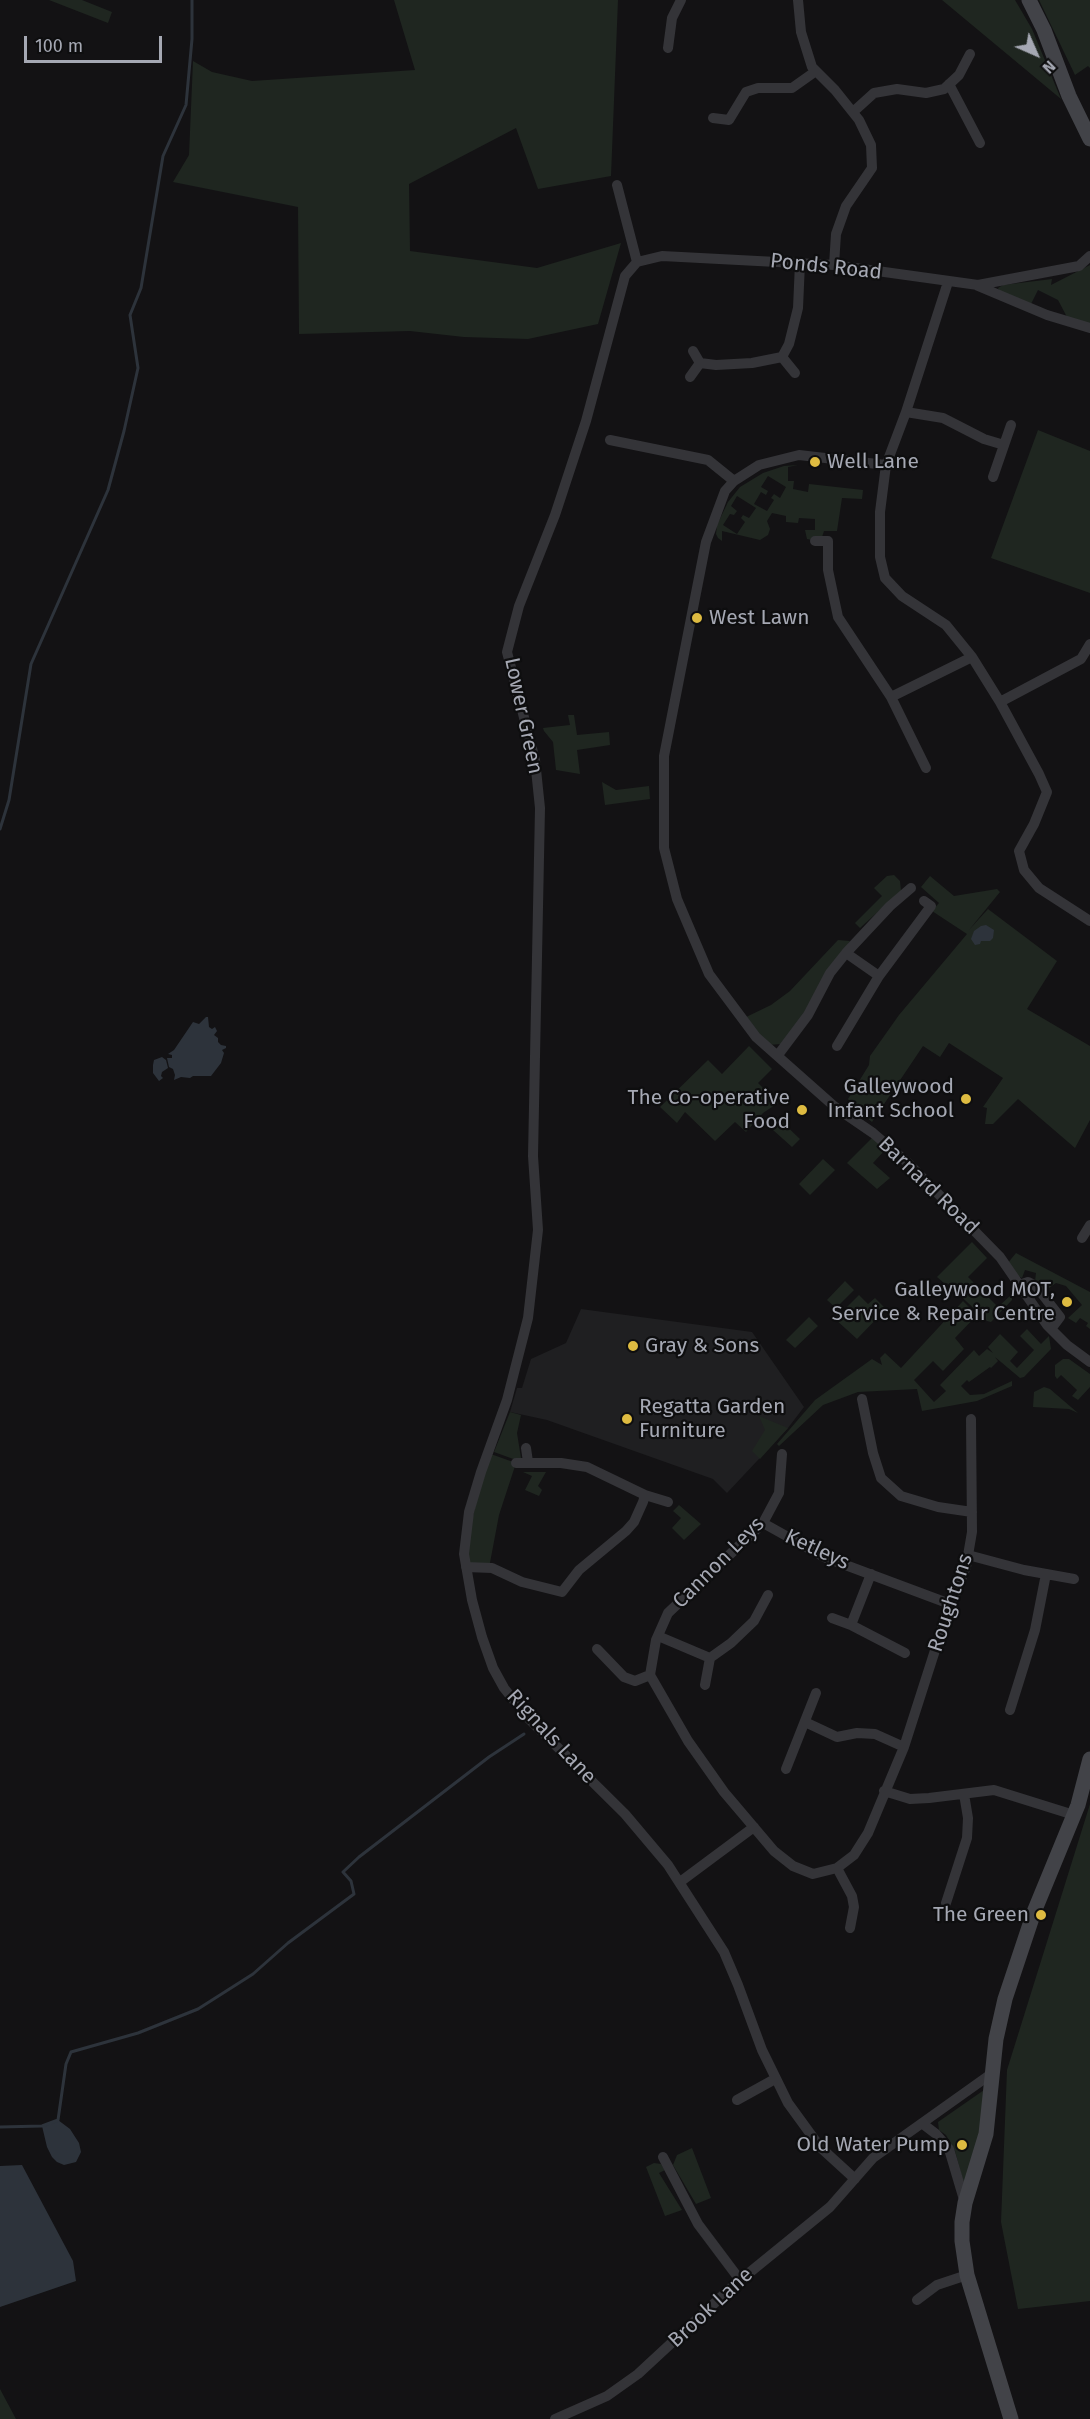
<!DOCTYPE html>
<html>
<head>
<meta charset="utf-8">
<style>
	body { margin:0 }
	#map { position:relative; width:1090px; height:2419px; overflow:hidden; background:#131214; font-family:"Fira Sans",sans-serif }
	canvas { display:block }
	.north { position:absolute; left:1006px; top:24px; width:60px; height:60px; -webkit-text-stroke:4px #0e0e0f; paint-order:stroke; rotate:135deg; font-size:16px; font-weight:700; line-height:24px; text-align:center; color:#a5a8b3 }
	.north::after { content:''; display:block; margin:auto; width:21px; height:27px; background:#a5a8b3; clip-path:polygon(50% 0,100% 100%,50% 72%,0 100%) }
	.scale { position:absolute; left:24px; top:36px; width:138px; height:27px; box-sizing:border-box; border:3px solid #a5a8b3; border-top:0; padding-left:8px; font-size:18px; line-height:21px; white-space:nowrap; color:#a5a8b3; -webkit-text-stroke:4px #0e0e0f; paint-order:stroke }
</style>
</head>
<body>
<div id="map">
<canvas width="1090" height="2419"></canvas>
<div class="north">N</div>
<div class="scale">100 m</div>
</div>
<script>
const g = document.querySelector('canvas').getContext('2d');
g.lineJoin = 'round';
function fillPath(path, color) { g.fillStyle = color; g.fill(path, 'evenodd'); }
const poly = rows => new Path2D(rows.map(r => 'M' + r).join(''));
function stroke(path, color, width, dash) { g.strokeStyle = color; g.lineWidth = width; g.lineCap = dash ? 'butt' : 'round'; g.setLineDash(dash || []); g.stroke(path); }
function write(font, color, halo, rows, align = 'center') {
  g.font = font + ' "Fira Sans",sans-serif'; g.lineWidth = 4.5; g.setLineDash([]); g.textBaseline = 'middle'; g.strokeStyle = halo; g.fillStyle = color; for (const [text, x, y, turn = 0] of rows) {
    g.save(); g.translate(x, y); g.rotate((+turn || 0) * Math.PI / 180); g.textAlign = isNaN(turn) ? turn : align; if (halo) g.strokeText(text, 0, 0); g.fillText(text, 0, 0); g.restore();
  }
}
fillPath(poly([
	[581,1309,752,1332,804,1407,788,1428,727,1493,713,1479,547,1420,510,1412,517,1388,522,1388,531,1359,566,1343]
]), '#1f1f21');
fillPath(poly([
	[49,0,82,0,112,12,108,23],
	[394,0,618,0,611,176,538,189,516,128,409,184,410,251,537,268,621,243,598,324,528,339,464,337,410,331,299,334,298,207,173,182,189,155,193,61,212,72,252,81,415,70],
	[942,0,1015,0,1032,29,1061,99],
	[1039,0,1090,0,1090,68,1088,66,1075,75],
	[1090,265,1090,328,1067,317,1058,300,1038,290,1030,306,999,291,998,288,1003,285,1052,279,1051,285],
	[1038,430,1090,451,1090,593,991,558],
	[798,465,788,467,788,481,794,481,793,489,808,492,809,484,863,490,862,499,842,498,837,531,824,531,822,537,812,540,807,539,805,530,815,530,815,519,799,518,798,523,786,522,786,516,772,513,767,521,770,529,768,535,760,540,722,531,722,541,718,538,716,534,717,525,728,502,740,487,763,473,784,466],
	[768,476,786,487,780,498,774,494,771,498,774,500,767,511,754,504,761,492,766,495,768,491,761,487],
	[737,496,756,508,749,518,743,515,741,518,745,522,737,534,723,525,730,514,734,515,737,511,731,506],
	[568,715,574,715,577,735,609,732,610,745,577,750,580,774,556,770,553,742,544,731,543,728,570,725],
	[602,782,616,790,649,786,650,799,605,805],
	[894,875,900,881,901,891,860,928,855,923,882,896,874,888,887,876],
	[930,876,954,896,997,889,1000,892,969,930,988,909,1057,961,1027,1009,1090,1046,1090,1120,1075,1148,1018,1099,993,1124,985,1124,987,1108,983,1107,1003,1078,949,1043,940,1057,923,1046,872,1122,855,1108,848,1099,869,1065,870,1056,899,1015,967,934,932,911,939,903,921,887],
	[838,940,850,941,805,1014,782,1044,767,1045,742,1019,771,1005,790,991],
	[749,1046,772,1069,758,1083,778,1103,763,1113,746,1132,735,1122,715,1141,685,1112,677,1123,660,1107,708,1060,722,1074],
	[778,1118,800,1139,792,1147,773,1130,771,1125],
	[872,1138,886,1149,873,1163,890,1178,877,1189,847,1163],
	[823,1159,835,1170,810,1195,799,1184],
	[972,1242,987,1258,968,1277,998,1307,1012,1294,1012,1300,991,1322,987,1321,947,1283,945,1284,937,1277],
	[1016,1253,1090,1292,1090,1329,1086,1326,1088,1323,1080,1318,1076,1323,1068,1318,1082,1305,1066,1286,1056,1283,1049,1288,1035,1281,1036,1273,1025,1270,1022,1278,1018,1276,1007,1264],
	[845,1281,854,1290,836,1308,827,1300],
	[859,1295,868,1304,875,1298,886,1309,857,1339,835,1319],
	[963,1301,977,1315,955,1338,964,1349,943,1371,933,1361,914,1380,934,1402,946,1391,940,1385,974,1350,979,1356,987,1349,993,1353,988,1347,1000,1334,1018,1352,1010,1361,1017,1368,1034,1350,1020,1336,1027,1329,1041,1344,1049,1336,1051,1349,1024,1377,1020,1378,995,1357,998,1361,991,1368,990,1367,969,1382,967,1380,961,1386,970,1395,984,1394,1012,1381,1012,1386,977,1401,922,1411,917,1389,858,1392,823,1405,779,1446,777,1444,815,1400,872,1359,882,1365,880,1358,885,1353,901,1368],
	[809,1317,818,1326,795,1348,786,1340],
	[1063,1359,1069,1359,1090,1374,1090,1387,1078,1400,1072,1396,1077,1390,1061,1375,1057,1379,1055,1376,1055,1365],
	[1044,1387,1050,1389,1078,1413,1069,1409,1033,1407,1034,1392],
	[510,1412,521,1415,517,1433,521,1458,516,1460,494,1452],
	[759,1416,788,1428,760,1459,752,1451,765,1430],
	[488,1453,516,1463,499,1515,489,1568,466,1567,464,1554],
	[523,1472,546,1472,538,1486,542,1490,539,1496,525,1490,532,1476],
	[679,1505,701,1524,684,1540,672,1528,681,1518,673,1511],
	[1090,1804,1090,2301,1018,2309,1001,2222,1007,2070],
	[984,2090,983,2123,964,2184,955,2151,946,2135,939,2130,938,2122],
	[692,2148,711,2198,696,2204,673,2165,677,2155],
	[654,2163,661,2164,665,2170,659,2173,682,2210,665,2216,646,2167],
	[0,2389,16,2419,0,2419]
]), '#1f2620');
fillPath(poly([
	[986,925,994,930,993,938,990,941,981,941,980,944,975,945,971,939,974,931,981,926],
	[206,1017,208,1017,209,1027,212,1029,215,1027,217,1031,214,1035,218,1038,218,1042,221,1045,226,1046,226,1048,222,1050,224,1053,221,1063,211,1076,193,1076,190,1078,181,1077,174,1080,175,1075,173,1069,169,1067,167,1058,172,1058,172,1055,168,1054,174,1050,193,1022,199,1024],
	[162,1057,166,1060,168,1068,162,1072,161,1076,163,1078,159,1081,153,1073,153,1065,154,1060],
	[58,2120,70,2129,79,2143,81,2152,76,2162,64,2165,57,2162,52,2157,47,2147,42,2126],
	[22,2165,73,2261,76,2281,0,2307,0,2166]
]), '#2d333b');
stroke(poly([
	[0,829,9,800,31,664,108,490,124,431,138,368,130,315,141,288,163,156,186,105,192,39,192,0],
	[0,2127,42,2126,58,2120,66,2064,71,2052,138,2033,198,2009,253,1974,288,1943,354,1894,351,1881,343,1872,359,1857,489,1757,524,1734]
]), '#2d333b', 3);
stroke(poly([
	[798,0,801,32,812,67,835,90,859,120,871,145,872,168,846,206,836,234,834,265],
	[668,48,672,18,681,0],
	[949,84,980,143],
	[853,112,874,93,897,89,926,93,944,89,959,75,970,54],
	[713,118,729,120,746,92,758,88,792,88,816,71],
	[617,185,637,262,662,256,834,265,978,285,1079,266,1090,256],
	[637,262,625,276,586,421,555,515,519,606,507,652,535,760,540,808,533,1156,538,1230,528,1318,507,1400,481,1472,469,1512,464,1554,472,1600,482,1637,493,1668,504,1688,527,1717,625,1814,668,1865,724,1952,738,1985,762,2050,788,2103,820,2147,855,2179],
	[948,282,906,412,886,465,880,512,880,557,885,578,902,596,946,625,972,657,1000,702,1039,774,1047,792,1034,824,1019,851,1024,870,1039,888,1090,921],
	[978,286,1047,315,1090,328],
	[700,363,716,365,752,363,782,357],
	[795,373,782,357,789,344,798,308,800,263],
	[690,377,700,363,693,351],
	[906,412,943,418,984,439,1004,445],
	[610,440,708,460,734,481],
	[886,465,799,455,759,465,734,481,725,491,706,542,664,756,664,848,677,899,709,974,756,1037,835,1107,873,1133,908,1163,1000,1257,1047,1325,1067,1345,1090,1362],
	[993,477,1011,425],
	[815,541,828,541,828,570,838,617,891,697,926,768],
	[891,697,972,657],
	[1000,702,1081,659,1090,644],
	[846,953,879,976],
	[837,1046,879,976,931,906,924,901],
	[778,1055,808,1015,830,973,846,953,890,906,911,888],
	[1082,1238,1090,1225],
	[1019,1285,1028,1282,1036,1286,1060,1317,1051,1329],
	[862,1399,873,1453,881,1478,901,1496,938,1507,972,1512],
	[526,1448,528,1462],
	[782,1454,779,1493,763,1523,668,1613,656,1640,650,1675,688,1741,724,1792,774,1851,793,1866,813,1874,837,1868,854,1855,868,1833,904,1747,947,1613,966,1567,972,1532,971,1419],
	[645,1495,668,1502],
	[763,1523,824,1557,950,1604],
	[968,1555,1024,1570,1074,1579],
	[466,1567,492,1568,522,1582,562,1592,579,1570,626,1531,634,1522,643,1502,645,1495,587,1467,561,1463,516,1463],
	[832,1618,851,1625,905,1653],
	[851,1625,871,1574],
	[658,1636,710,1658],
	[597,1649,624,1677,635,1681,650,1675],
	[705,1685,710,1658,731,1643,754,1621,768,1595],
	[1010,1710,1035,1630,1046,1574],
	[805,1722,837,1737,857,1733,875,1734,904,1747],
	[786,1769,816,1693],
	[884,1791,910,1799,929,1798,994,1790,1074,1815],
	[837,1868,852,1896,854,1907,850,1928],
	[680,1882,754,1827],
	[946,1903,967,1838,968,1818,964,1794],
	[737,2100,775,2079],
	[923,2124,936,2134,949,2149,965,2203],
	[663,2157,698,2224,740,2280],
	[917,2300,937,2285,967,2275],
	[555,2419,607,2396,638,2374,733,2286,830,2207,873,2158,991,2074]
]), '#343438', 10);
stroke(poly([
	[1029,0,1044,30,1069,96,1090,139],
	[1011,2419,967,2275,962,2241,962,2222,965,2203,986,2134,996,2039,1005,1999,1034,1912,1078,1805,1090,1759]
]), '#424348', 15);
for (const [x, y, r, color] of [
	[815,462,6,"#debb41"],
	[697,618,6,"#debb41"],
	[966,1099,6,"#debb41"],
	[802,1110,6,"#debb41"],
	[1067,1302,6,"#debb41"],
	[633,1346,6,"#debb41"],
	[627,1419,6,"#debb41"],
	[1041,1915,6,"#debb41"],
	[962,2145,6,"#debb41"]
]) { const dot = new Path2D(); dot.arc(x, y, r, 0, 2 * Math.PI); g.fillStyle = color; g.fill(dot); stroke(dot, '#0e0e0f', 2); }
write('21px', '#a5a8b3', '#0e0e0f', [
	["Ponds Road",826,267,6],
	["Lower Green",523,716,78],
	["Barnard Road",928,1186,44],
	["Ketleys",817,1550,25],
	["Cannon Leys",719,1563,-45],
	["Roughtons",951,1603,-72],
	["Rignals Lane",551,1737,47],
	["Brook Lane",711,2308,-43]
]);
write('21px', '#a5a8b3', '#0e0e0f', [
	["Well Lane",827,462,"left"],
	["West Lawn",709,618,"left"],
	["Galleywood",954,1087],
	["Infant School",954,1111],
	["The Co-operative",790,1098],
	["Food",790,1122],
	["Galleywood MOT,",1055,1290],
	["Service & Repair Centre",1055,1314],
	["Gray & Sons",645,1346,"left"],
	["Regatta Garden",639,1407,"left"],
	["Furniture",639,1431,"left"],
	["The Green",1029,1915],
	["Old Water Pump",950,2145]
], 'right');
</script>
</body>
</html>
